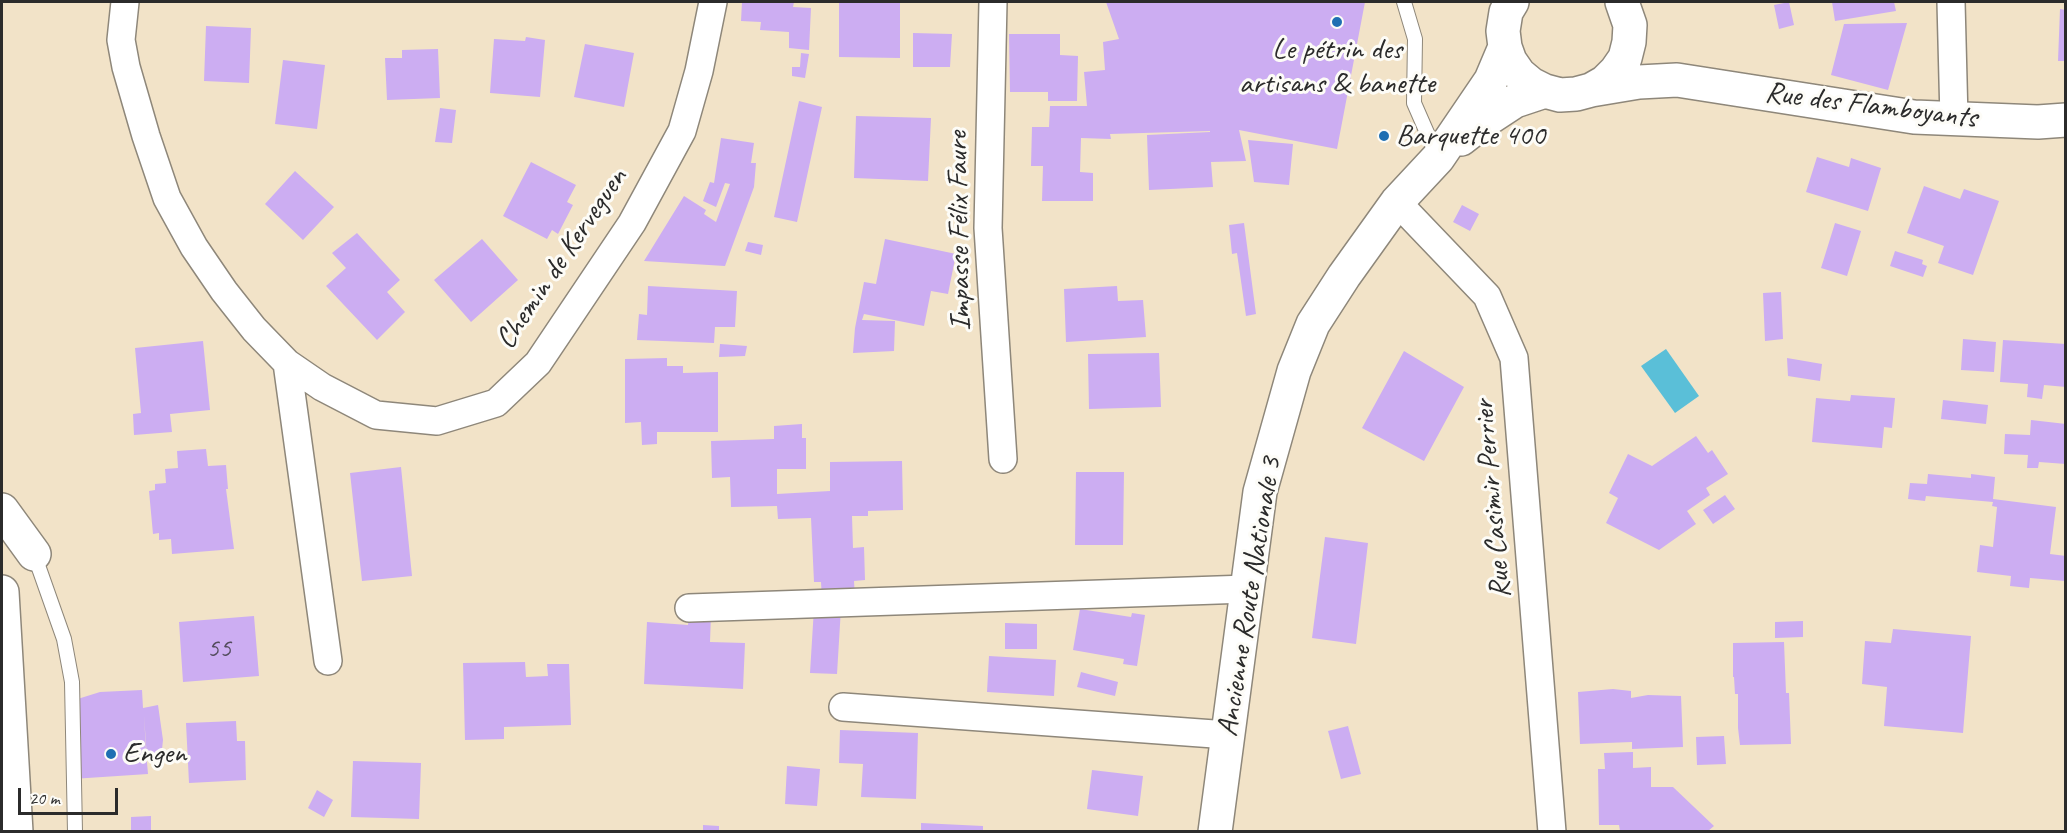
<!DOCTYPE html>
<html>
<head>
<meta charset="utf-8">
<style>
	body { margin:0 }
	#map { position:relative; width:2067px; height:833px; overflow:hidden; background:#f2e3c8; font-family:Caveat,sans-serif }
	canvas { display:block }
	.frame { position:absolute; inset:0; border:3px solid #2b2b2b; pointer-events:none }
	.scale { position:absolute; left:18px; top:788px; width:100px; height:27px; box-sizing:border-box; border:3px solid #2b2b2b; border-top:0; padding-left:8px; font-size:18px; line-height:21px; white-space:nowrap; color:#2b2b2b; -webkit-text-stroke:4px #fdfcf7; paint-order:stroke }
</style>
</head>
<body>
<div id="map">
<canvas width="2067" height="833"></canvas>
<div class="frame"></div>
<div class="scale">20 m</div>
</div>
<script>
const g = document.querySelector('canvas').getContext('2d');
g.lineJoin = 'round';
function fillPath(path, color) { g.fillStyle = color; g.fill(path, 'evenodd'); }
const poly = rows => new Path2D(rows.map(r => 'M' + r).join(''));
function stroke(path, color, width, dash) { g.strokeStyle = color; g.lineWidth = width; g.lineCap = dash ? 'butt' : 'round'; g.setLineDash(dash || []); g.stroke(path); }
function write(font, color, halo, rows, align = 'center') {
  g.font = font + ' Caveat,sans-serif'; g.lineWidth = 6; g.setLineDash([]); g.textBaseline = 'middle'; g.strokeStyle = halo; g.fillStyle = color; for (const [text, x, y, turn = 0] of rows) {
    g.save(); g.translate(x, y); g.rotate((+turn || 0) * Math.PI / 180); g.textAlign = isNaN(turn) ? turn : align; if (halo) g.strokeText(text, 0, 0); g.fillText(text, 0, 0); g.restore();
  }
}
fillPath(poly([
	[1666,349,1699,396,1675,413,1641,366]
]), '#5abfd8');
fillPath(poly([
	[742,2,794,2,793,7,811,8,809,50,789,48,789,32,760,30,761,22,741,21],
	[839,2,900,2,900,58,839,57],
	[1106,2,1365,2,1337,149,1239,130,1246,161,1211,162,1213,187,1149,190,1147,135,1210,132,1210,131,1110,134,1111,139,1081,138,1080,172,1093,173,1093,201,1042,201,1043,166,1031,166,1032,127,1049,127,1050,106,1087,106,1084,72,1105,70,1103,42,1119,39],
	[1789,2,1794,25,1779,29,1774,5],
	[1832,2,1894,2,1896,11,1835,21],
	[2060,9,2066,10,2066,61,2058,61],
	[1907,23,1888,90,1831,75,1844,24],
	[206,26,251,28,249,83,204,81],
	[913,33,952,34,950,67,913,67],
	[1009,34,1060,34,1060,55,1078,56,1077,101,1048,101,1048,92,1010,92],
	[526,37,545,40,540,97,490,93,494,39,525,41],
	[585,44,634,53,624,107,574,97],
	[438,49,440,98,387,100,385,58,402,58,402,50],
	[801,53,809,54,805,78,792,76,792,67,800,67],
	[283,60,325,65,317,129,275,124],
	[799,101,822,107,797,222,774,217],
	[440,108,456,110,452,143,435,142],
	[856,116,931,118,928,181,854,178],
	[721,138,754,143,751,163,756,163,754,187,725,266,644,261,684,196,706,210,704,214,716,222,730,184,725,183,716,207,703,201,710,182,714,183],
	[1248,140,1293,144,1289,185,1254,182],
	[1817,157,1849,167,1851,158,1881,168,1868,211,1806,192],
	[531,162,576,185,567,202,573,205,558,234,552,230,547,239,503,216],
	[295,171,334,207,303,240,265,204],
	[1924,186,1960,199,1964,189,1999,201,1973,275,1938,263,1944,246,1907,233],
	[1462,205,1479,214,1470,231,1453,222],
	[1244,223,1256,314,1246,316,1237,253,1232,254,1229,225],
	[1835,223,1861,231,1847,276,1821,268],
	[357,233,400,280,387,292,405,312,377,340,326,286,346,268,332,253],
	[482,239,518,280,471,322,434,280],
	[885,239,956,254,948,294,931,291,924,326,864,314,862,320,895,321,894,351,853,353,855,328,864,282,876,284],
	[748,242,763,245,761,255,745,251],
	[1895,251,1923,260,1922,264,1927,266,1923,277,1890,266],
	[648,286,737,291,735,327,715,327,714,343,637,340,639,314,647,315],
	[1117,286,1118,301,1143,300,1146,337,1066,342,1064,289],
	[1781,292,1783,339,1765,341,1763,293],
	[1963,339,1996,342,1994,372,1961,370],
	[2003,340,2066,344,2066,387,2044,385,2042,399,2027,397,2028,384,2000,382],
	[203,341,210,410,170,414,172,432,134,435,133,414,141,413,135,348],
	[720,344,747,346,745,356,719,357],
	[1404,351,1464,387,1424,461,1362,428],
	[1159,353,1161,407,1089,409,1088,354],
	[667,358,667,366,683,366,683,373,718,372,718,432,657,432,657,444,642,445,641,422,625,423,625,359],
	[1787,358,1822,364,1820,381,1788,376],
	[1851,395,1895,398,1892,428,1884,427,1882,448,1812,442,1816,398,1850,401],
	[1943,400,1988,405,1986,424,1941,419],
	[2031,420,2066,424,2066,464,2039,462,2038,468,2027,468,2028,455,2004,454,2005,434,2030,435],
	[802,424,802,438,806,438,806,469,777,469,777,494,830,491,830,462,902,461,903,510,868,511,868,516,852,516,853,548,864,547,865,580,854,581,855,598,822,599,821,582,814,582,811,518,778,519,777,506,731,507,730,477,712,478,711,441,774,439,774,426],
	[1696,436,1708,453,1712,450,1728,474,1706,488,1710,495,1687,511,1696,524,1659,550,1606,523,1618,498,1609,493,1628,454,1652,466],
	[206,449,208,466,226,465,228,489,226,489,234,549,172,554,171,539,159,540,159,533,153,534,149,491,155,490,155,484,166,483,165,469,178,468,177,451],
	[401,467,412,576,362,581,350,473],
	[1076,472,1124,472,1123,545,1075,545],
	[1928,474,1971,478,1971,474,1995,477,1993,499,2056,507,2050,554,2066,556,2065,581,2030,578,2029,588,2010,586,2011,576,1977,572,1980,545,1993,547,1997,507,1992,506,1993,502,1926,496,1925,501,1908,499,1910,483,1927,484],
	[1725,495,1735,509,1713,524,1703,510],
	[1325,537,1368,543,1356,644,1312,638],
	[814,608,841,608,837,674,810,673],
	[1080,609,1131,617,1132,613,1145,615,1137,666,1123,664,1124,659,1073,650],
	[689,613,711,614,710,642,745,643,743,689,644,684,647,622,688,625],
	[254,616,259,676,183,682,179,622],
	[1803,621,1803,637,1775,638,1775,622],
	[1005,623,1037,624,1037,649,1005,649],
	[1893,629,1971,636,1963,733,1884,726,1887,687,1862,684,1865,641,1891,643],
	[1784,642,1786,693,1789,693,1791,744,1740,745,1738,728,1738,694,1735,694,1734,677,1733,677,1733,643],
	[989,656,1056,660,1054,696,987,692],
	[525,662,526,677,548,676,547,664,569,664,571,725,504,727,504,739,465,740,463,663],
	[1081,672,1118,682,1115,696,1077,687],
	[1613,689,1631,691,1631,698,1648,695,1681,696,1683,747,1632,749,1632,742,1580,744,1578,692],
	[142,690,143,708,158,705,163,740,161,759,147,759,144,715,146,751,148,774,72,779,68,702,100,692],
	[236,721,237,741,245,741,246,780,189,783,186,723],
	[1348,726,1361,774,1341,779,1328,731],
	[840,730,918,733,916,799,861,797,863,764,839,763],
	[1724,736,1726,764,1697,765,1696,737],
	[1633,752,1633,768,1651,767,1651,787,1673,787,1714,826,1708,831,1620,831,1619,825,1599,825,1598,769,1605,769,1604,753],
	[353,761,421,763,419,819,351,817],
	[787,766,820,769,817,806,785,804],
	[1092,770,1143,776,1138,816,1087,809],
	[317,790,333,800,324,817,308,808],
	[151,816,151,831,131,831,131,817],
	[921,823,983,826,983,831,921,831],
	[703,825,719,826,719,831,703,831]
]), '#ccadf2');
const lane = poly([
	[1404,2,1415,39,1414,103,1438,158],
	[34,554,64,639,72,682,75,832]
]);
const street = poly([
	[125,2,121,40,126,67,146,136,167,198,194,247,224,291,254,329,287,363,322,387,376,415,437,421,496,403,538,363,632,223,682,131,699,71,713,2],
	[993,2,988,228,1003,459],
	[1951,2,1954,119],
	[1397,202,1487,296,1514,358,1552,832],
	[287,363,328,661],
	[689,608,1247,589],
	[843,707,1228,735]
]);
const secondary = poly([
	[1512,2,1506,12,1503,31,1505,47,1510,61,1519,74,1531,84,1545,91,1560,95,1576,94,1591,90,1605,82,1616,71,1625,58,1629,42,1630,25,1622,2],
	[1591,90,1639,82,1677,80,1914,117,2038,122,2066,120],
	[1461,139,1483,122,1515,101,1545,91],
	[1215,832,1260,492,1294,371,1313,324,1344,276,1397,202,1438,158,1491,80,1505,47]
]);
const highway = poly([
	[2,510,34,554],
	[2,592,16,832]
]);
stroke(lane, '#8e877a', 16);
stroke(street, '#8e877a', 30);
stroke(secondary, '#8e877a', 36);
stroke(highway, '#8e877a', 36);
stroke(lane, '#fff', 14);
stroke(street, '#fff', 27);
stroke(secondary, '#fff', 33);
stroke(highway, '#fff', 33);
for (const [x, y, r, color] of [
	[1337,22,6,"#1f6fb2"],
	[1384,136,6,"#1f6fb2"],
	[111,754,6,"#1f6fb2"]
]) { const dot = new Path2D(); dot.arc(x, y, r, 0, 2 * Math.PI); g.fillStyle = color; g.fill(dot); stroke(dot, '#fdfcf7', 2); }
write('27px', '#534c5d', null, [
	["55",219,649]
]);
write('30px', '#2b2b2b', '#fdfcf7', [
	["Le pétrin des",1337,50,"center"],
	["artisans & banette",1337,84,"center"],
	["Barquette 400",1396,136],
	["Engen",123,754]
], 'left');
write('30px', '#2b2b2b', '#fdfcf7', [
	["Rue des Flamboyants",1871,106,7],
	["Impasse Félix Faure",960,231,-91],
	["Chemin de Kerveguen",562,259,-56],
	["Rue Casimir Perrier",1493,499,-95],
	["Ancienne Route Nationale 3",1250,597,-81]
]);
</script>
</body>
</html>
